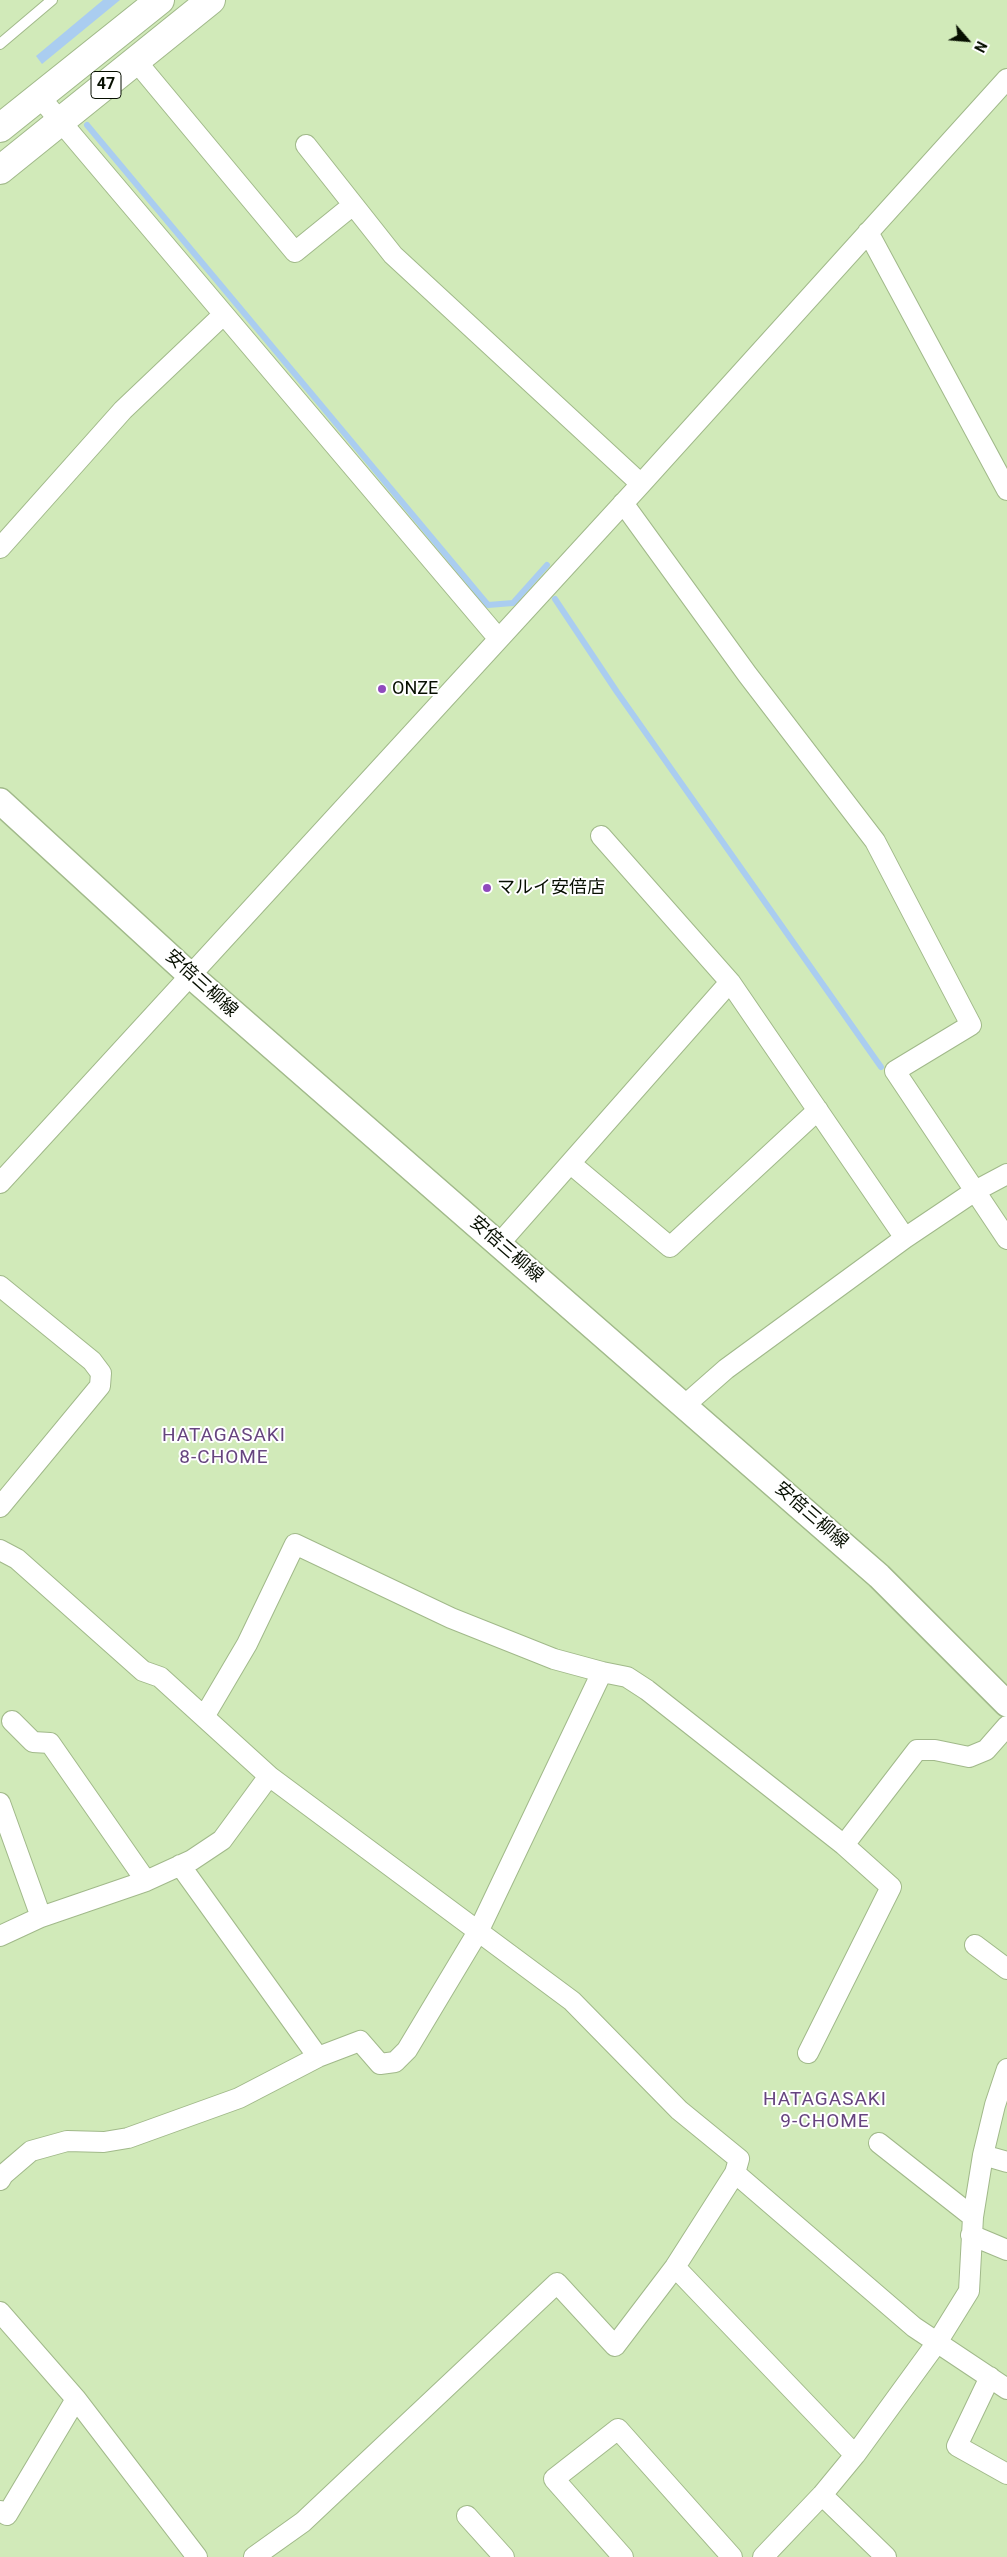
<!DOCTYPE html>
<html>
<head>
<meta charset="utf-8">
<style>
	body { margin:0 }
	#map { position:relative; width:1007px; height:2557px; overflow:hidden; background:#d1eab9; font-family:Roboto,sans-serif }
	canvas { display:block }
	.north { position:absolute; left:942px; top:15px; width:50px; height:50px; -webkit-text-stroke:4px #fff; paint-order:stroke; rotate:117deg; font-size:14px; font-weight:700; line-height:20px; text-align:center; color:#070f01 }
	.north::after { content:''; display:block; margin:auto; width:18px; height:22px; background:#070f01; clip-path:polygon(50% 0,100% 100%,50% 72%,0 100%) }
</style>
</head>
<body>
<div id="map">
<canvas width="1007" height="2557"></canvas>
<div class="north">N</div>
</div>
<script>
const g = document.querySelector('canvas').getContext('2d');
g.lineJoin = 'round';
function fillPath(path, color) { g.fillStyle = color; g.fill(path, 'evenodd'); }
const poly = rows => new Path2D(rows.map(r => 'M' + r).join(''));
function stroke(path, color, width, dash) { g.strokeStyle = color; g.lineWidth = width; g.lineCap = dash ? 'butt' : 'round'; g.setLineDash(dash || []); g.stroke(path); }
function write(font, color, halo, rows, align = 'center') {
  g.font = font + ' Roboto,"Noto Sans JP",sans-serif'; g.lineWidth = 4; g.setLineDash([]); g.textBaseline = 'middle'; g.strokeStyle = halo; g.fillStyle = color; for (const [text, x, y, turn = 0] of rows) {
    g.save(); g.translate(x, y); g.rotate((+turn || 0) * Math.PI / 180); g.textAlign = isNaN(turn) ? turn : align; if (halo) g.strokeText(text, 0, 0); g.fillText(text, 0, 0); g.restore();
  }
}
fillPath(poly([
	[103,0,120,0,42,64,36,56]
]), '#aacdf0');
stroke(poly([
	[87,125,488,605,513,603,547,565],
	[555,599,617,692,881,1067]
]), '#aacdf0', 6);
const service = poly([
	[0,44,52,0]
]);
const minor = poly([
	[136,61,295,252,353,205],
	[39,96,498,638],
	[306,145,393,255,641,484],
	[868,232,1007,490],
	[623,503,747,674,875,841,971,1025,895,1071,1007,1239],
	[0,548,123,410,223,315],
	[601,836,730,982,905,1238,975,1191,1007,1174],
	[571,1164,670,1247,818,1110],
	[0,1183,641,484,1007,79],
	[499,1244,730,982],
	[0,1286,92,1361,101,1373,100,1386,0,1507],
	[685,1405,726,1369,905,1238],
	[0,1550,17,1559,143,1671,160,1677,269,1776,222,1840,192,1860,146,1881,41,1917,0,1936],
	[204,1717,247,1644,295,1544,451,1618,554,1659,602,1672],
	[12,1721,33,1742,50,1743,146,1881],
	[0,1803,41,1917],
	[180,1865,318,2057],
	[975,1945,1007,1969],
	[808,2053,891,1887,844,1845],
	[879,2143,973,2217],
	[983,2155,1007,2162],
	[735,2173,914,2327,1007,2389],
	[0,2180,3,2175,31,2151,67,2141,104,2142,128,2138,239,2098,318,2057,360,2041,380,2064,395,2062,407,2050,479,1930,602,1672,627,1677,647,1690,844,1845,917,1750,935,1750,969,1757,986,1750,1007,1726],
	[971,2235,1007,2250],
	[675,2267,855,2455],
	[0,2312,76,2399,197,2557],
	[990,2377,957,2446,1007,2474],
	[822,2495,886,2557],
	[0,2511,7,2515,76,2399],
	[467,2516,504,2557],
	[254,2557,303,2522,557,2283,615,2346,675,2267,735,2173,739,2159,679,2110,572,2001,269,1776],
	[623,2557,554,2479,618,2429,732,2557],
	[763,2557,822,2495,855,2455,938,2341,969,2291,973,2217,983,2155,995,2105,1007,2069]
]);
const tertiary = poly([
	[0,801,190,975,879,1576,1007,1704]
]);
const primary = poly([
	[0,128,160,0],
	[0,170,211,0]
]);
stroke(service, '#a1b98a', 12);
stroke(minor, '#a1b98a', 22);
stroke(tertiary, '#a1b98a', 28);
stroke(primary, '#a1b98a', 30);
stroke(service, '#fff', 10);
stroke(minor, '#fff', 20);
stroke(tertiary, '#fff', 25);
stroke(primary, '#fff', 28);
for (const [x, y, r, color] of [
	[382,689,5,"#904abd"],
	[487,888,5,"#904abd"]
]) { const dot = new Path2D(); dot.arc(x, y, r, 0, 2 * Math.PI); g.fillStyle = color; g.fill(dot); stroke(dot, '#fff', 2); }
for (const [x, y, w] of [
	[106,85,30]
]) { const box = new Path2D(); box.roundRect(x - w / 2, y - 13.5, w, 27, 4); g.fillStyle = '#fff'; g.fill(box); stroke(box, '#070f01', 1); }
write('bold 16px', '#070f01', null, [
	["47",106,85]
]);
write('18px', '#070f01', '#fff', [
	["ONZE",392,689],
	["マルイ安倍店",497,888]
], 'left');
write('18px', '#070f01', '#fff', [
	["安倍三柳線",201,984,42],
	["安倍三柳線",506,1250,41],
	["安倍三柳線",811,1516,41]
]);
g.letterSpacing = '1px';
write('19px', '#66447f', '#fff', [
	["HATAGASAKI",224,1436],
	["8-CHOME",224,1458],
	["HATAGASAKI",825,2100],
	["9-CHOME",825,2122]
]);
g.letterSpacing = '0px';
</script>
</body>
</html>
